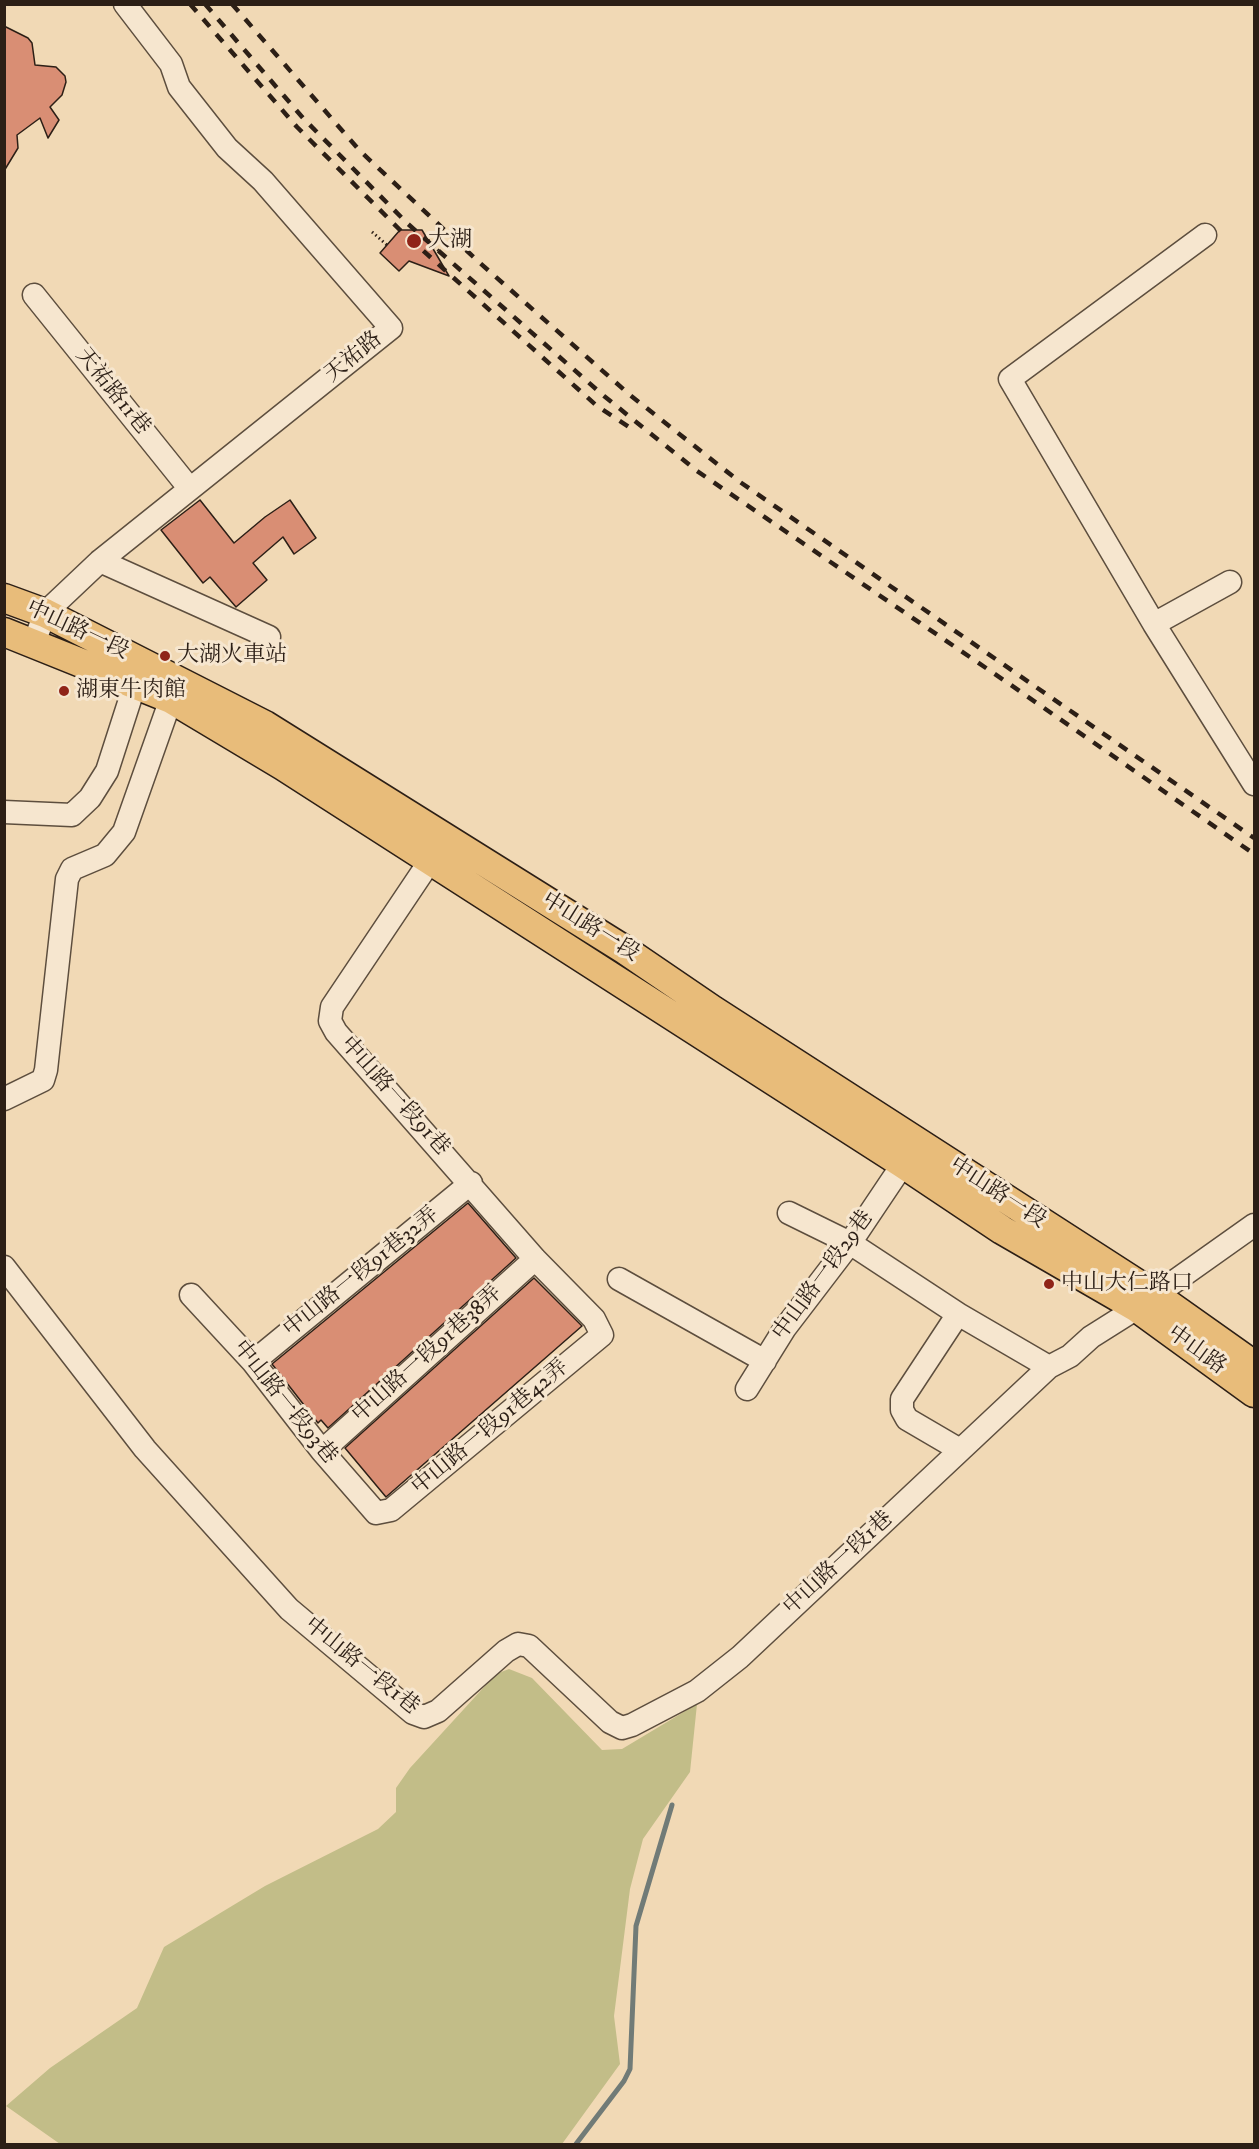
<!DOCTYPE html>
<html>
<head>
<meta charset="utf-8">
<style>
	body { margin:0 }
	#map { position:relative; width:1259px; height:2149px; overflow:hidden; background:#f1d9b5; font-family:"IM FELL DW Pica",serif }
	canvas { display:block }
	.frame { position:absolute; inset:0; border:6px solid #2c1f16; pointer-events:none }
</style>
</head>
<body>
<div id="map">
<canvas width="1259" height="2149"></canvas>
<div class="frame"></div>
</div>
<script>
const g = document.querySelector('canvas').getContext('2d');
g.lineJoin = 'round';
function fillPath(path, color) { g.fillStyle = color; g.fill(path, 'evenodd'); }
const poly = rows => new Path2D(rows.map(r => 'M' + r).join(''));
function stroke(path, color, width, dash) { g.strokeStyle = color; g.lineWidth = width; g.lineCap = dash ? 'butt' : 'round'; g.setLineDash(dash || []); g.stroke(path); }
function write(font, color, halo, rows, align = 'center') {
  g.font = font + ' "IM FELL DW Pica","Noto Serif TC",serif'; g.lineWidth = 6; g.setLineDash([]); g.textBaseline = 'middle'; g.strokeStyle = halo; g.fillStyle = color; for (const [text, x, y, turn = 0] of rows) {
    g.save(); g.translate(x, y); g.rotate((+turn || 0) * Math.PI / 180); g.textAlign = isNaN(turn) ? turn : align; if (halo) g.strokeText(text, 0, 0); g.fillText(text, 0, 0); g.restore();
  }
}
fillPath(poly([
	[509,1669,532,1678,602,1750,622,1749,697,1704,690,1772,643,1839,630,1889,614,2016,620,2064,562,2144,60,2144,6,2106,50,2068,137,2008,164,1947,265,1886,378,1829,396,1812,396,1788,410,1768,496,1674]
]), '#c2bd88');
stroke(poly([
	[576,2144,624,2081,630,2069,636,1926,672,1805]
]), '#717b77', 5);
const building = poly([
	[4,26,28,38,32,43,35,65,56,67,65,76,66,82,62,95,50,107,59,120,48,138,40,118,17,135,18,148,4,171,4,26],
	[400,230,422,230,449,276,409,261,399,271,380,253,400,230],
	[200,500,234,543,265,517,290,500,316,538,294,554,283,537,253,563,267,580,236,607,210,577,203,583,161,530,200,500],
	[468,1203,516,1258,328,1428,321,1420,318,1423,272,1364,468,1203],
	[534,1278,582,1326,386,1497,345,1448,534,1278]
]);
fillPath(building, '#d98e74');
stroke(building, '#2c1f16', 1.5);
const minor = poly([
	[1205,235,1010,379,1154,624,1254,784],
	[34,295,190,489],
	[100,561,269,637],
	[1154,624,1230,582],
	[34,643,45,613,100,561,391,328,263,181,227,148,179,87,171,64,125,4],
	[4,812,72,815,90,798,107,771,135,684],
	[4,1099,43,1080,46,1070,67,879,72,869,105,855,124,832,171,699],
	[789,1213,850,1243,958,1314,1049,1367],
	[4,1267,145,1449,289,1609,413,1713,424,1717,438,1711,506,1651,518,1644,529,1646,610,1722,622,1728,632,1725,697,1691,740,1657,1049,1367,1070,1356,1091,1337,1137,1308,1254,1225],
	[619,1279,765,1361],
	[191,1295,253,1362,322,1451,376,1513,391,1510,602,1335,594,1319,535,1259,336,1032,330,1021,332,1007,440,846],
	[958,1314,902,1399,902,1410,907,1419,960,1450],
	[253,1362,471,1183],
	[747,1389,785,1328,850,1243,903,1164],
	[322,1451,535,1259]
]);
const major = poly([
	[4,598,45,613,265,725,625,950,713,1010,1155,1295,1254,1365],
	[4,632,171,699,283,766,903,1164,1002,1230,1137,1308,1254,1393]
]);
stroke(minor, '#5d4e3e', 25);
stroke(major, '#2c1f16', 31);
stroke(poly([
	[372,232,387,245],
	[428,240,445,257]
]), '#2c1f16', 3, [1.5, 3]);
stroke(minor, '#f6e6cf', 22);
stroke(major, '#e8bc7a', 28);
stroke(poly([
	[190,4,297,127,400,230,597,406,635,431],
	[205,4,303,118,408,224,604,396,697,471,1008,683,1254,854],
	[232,4,360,151,480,263,630,395,740,482,1254,838]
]), '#2c1f16', 4.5, [10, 10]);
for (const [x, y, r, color] of [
	[414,241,8,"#8f2418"],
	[165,656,6,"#8f2418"],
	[64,691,6,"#8f2418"],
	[1049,1284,6,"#8f2418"]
]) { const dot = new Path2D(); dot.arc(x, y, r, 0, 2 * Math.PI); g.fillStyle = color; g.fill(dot); stroke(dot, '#f6e6cf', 2); }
write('22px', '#2c1f16', '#f6e6cf', [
	["大湖",428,241],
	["大湖火車站",177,656],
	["湖東牛肉館",76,691],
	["中山大仁路口",1061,1284]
], 'left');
write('22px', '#2c1f16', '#f6e6cf', [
	["天祐路",354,358,-39],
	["天祐路11巷",112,392,51],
	["中山路一段",77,631,25],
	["中山路一段",590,928,32],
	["中山路一段91巷",394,1097,48],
	["中山路一段",997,1194,33],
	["中山路一段91巷32弄",362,1273,-39],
	["中山路一段29巷",824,1276,-54],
	["中山路",1196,1351,36],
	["中山路一段91巷38弄",428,1355,-42],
	["中山路一段93巷",284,1403,51],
	["中山路一段91巷42弄",491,1428,-40],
	["中山路一段1巷",839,1564,-43],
	["中山路一段1巷",361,1667,39]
]);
</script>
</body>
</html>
